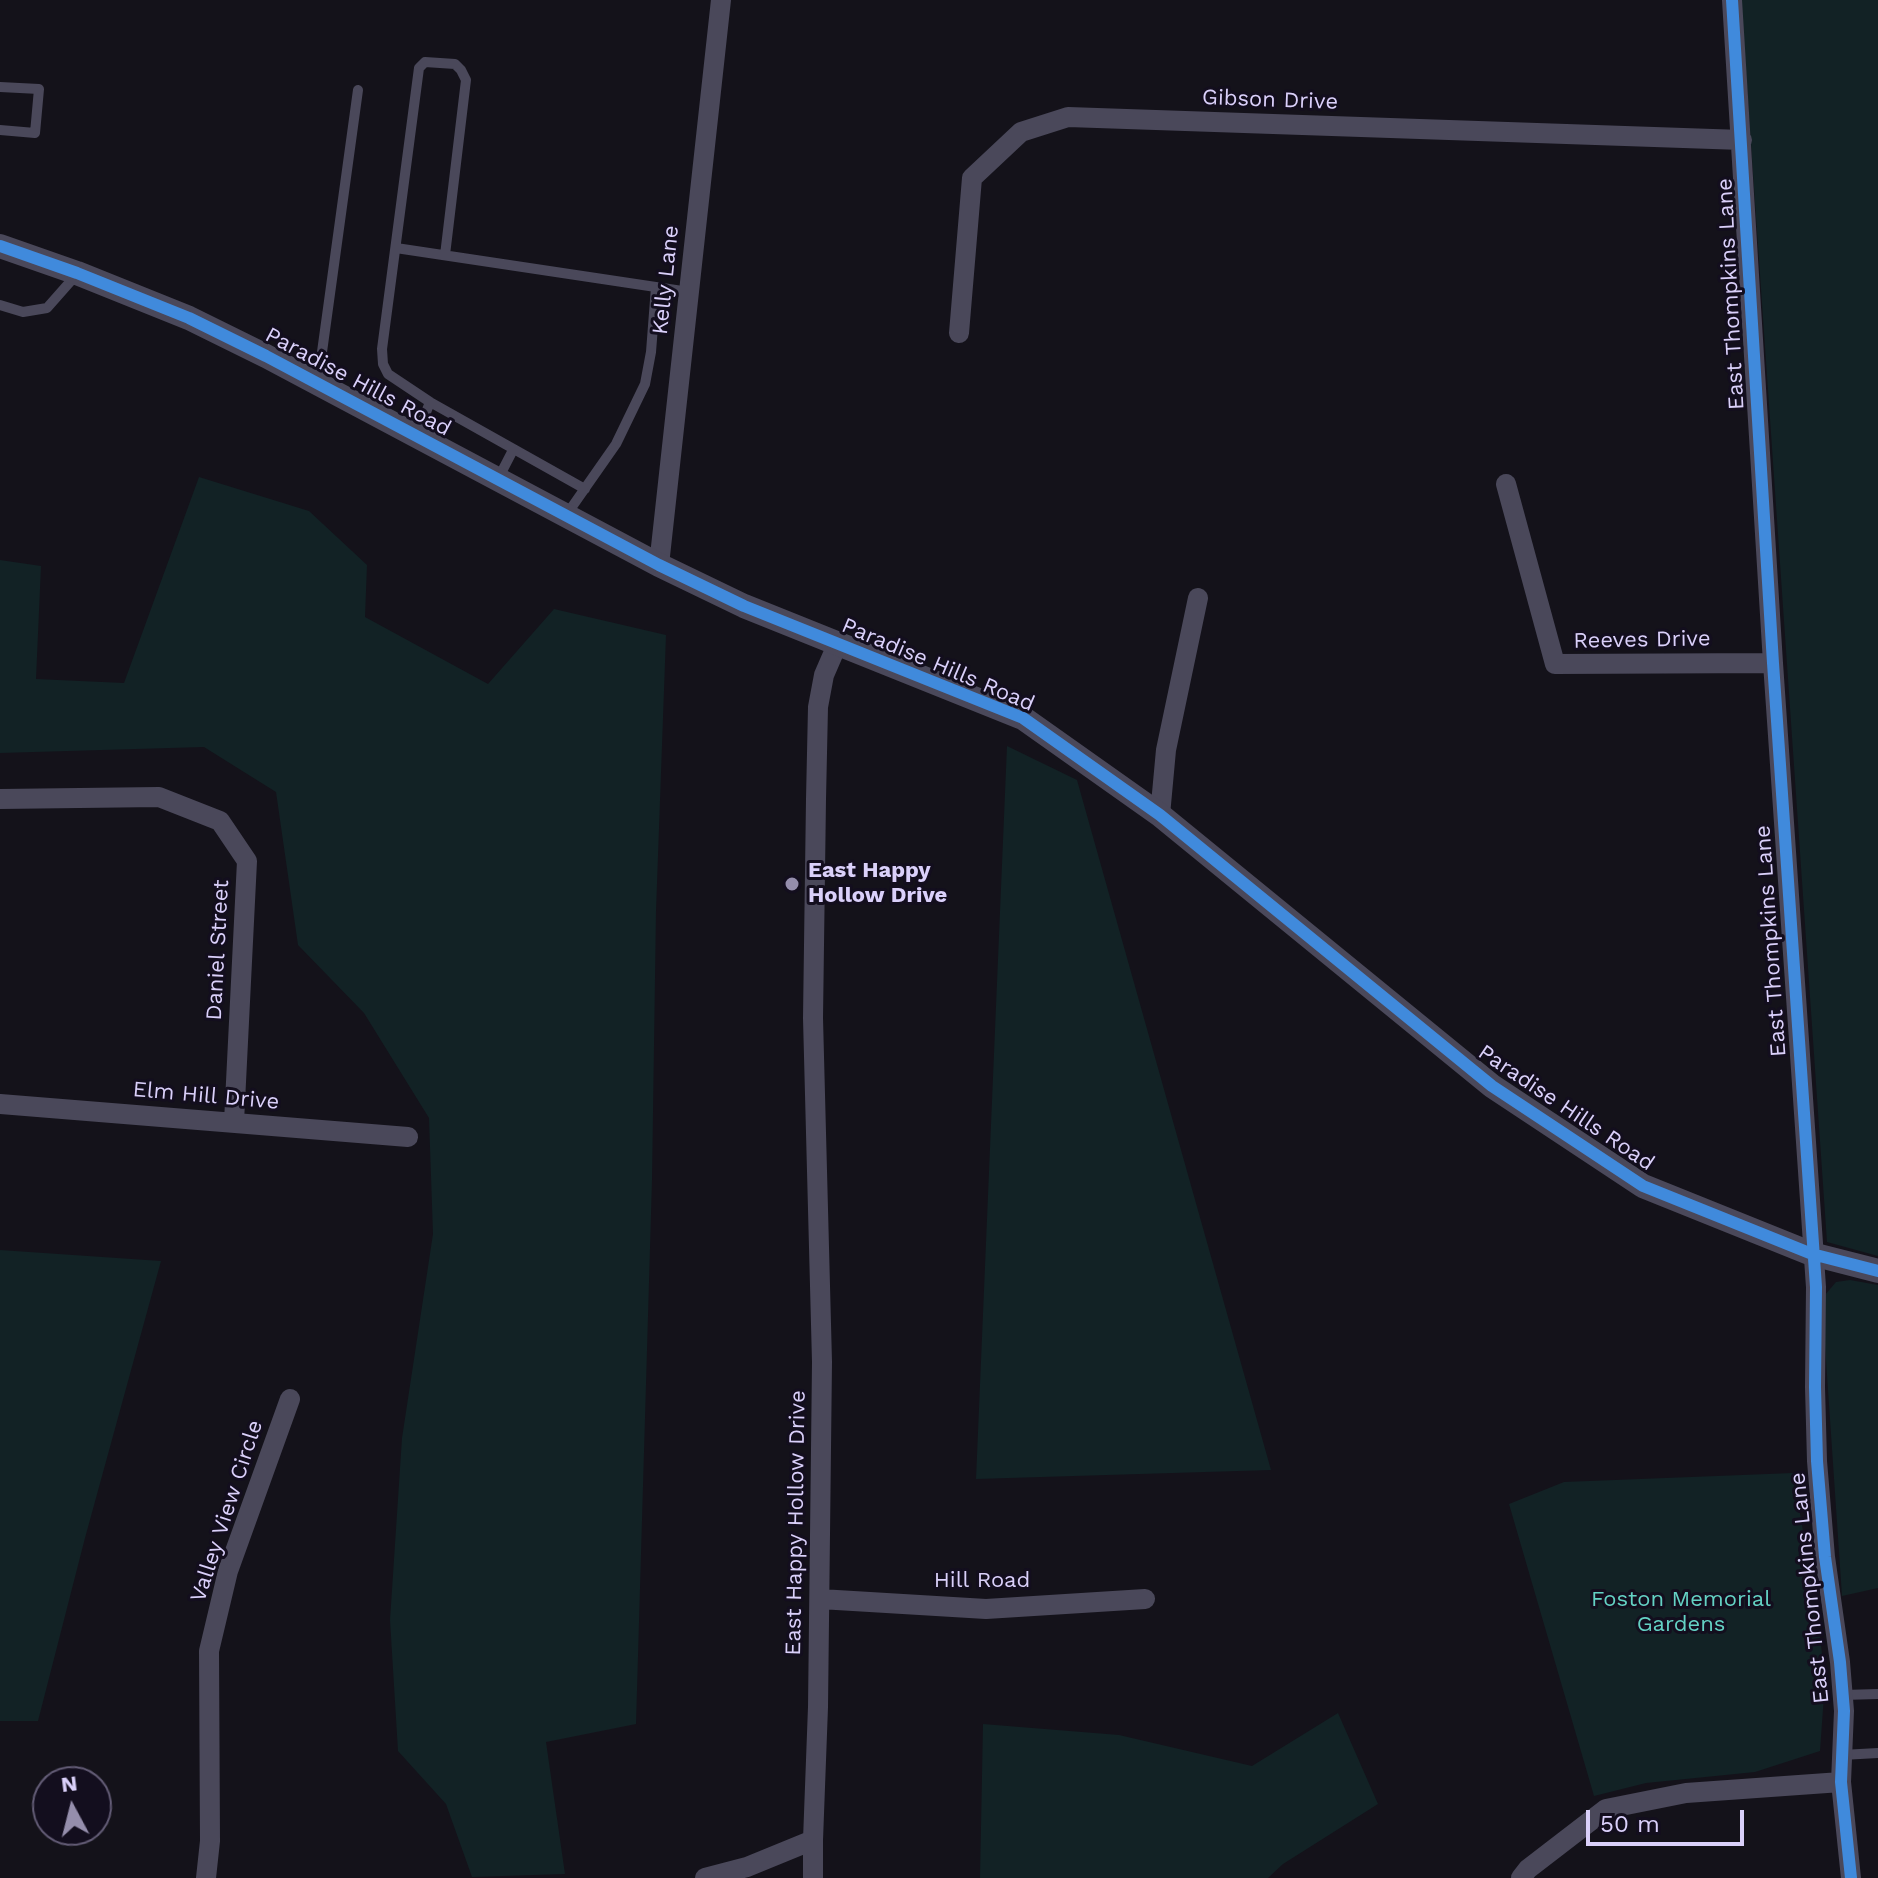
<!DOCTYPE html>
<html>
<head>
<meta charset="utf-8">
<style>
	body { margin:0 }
	#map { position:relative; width:1878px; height:1878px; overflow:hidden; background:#14121a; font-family:"Work Sans",sans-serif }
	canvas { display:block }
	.north { position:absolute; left:32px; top:1766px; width:80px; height:80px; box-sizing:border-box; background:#130e1e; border:2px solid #635c76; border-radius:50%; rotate:353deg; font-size:22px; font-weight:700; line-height:32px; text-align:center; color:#dad0fa }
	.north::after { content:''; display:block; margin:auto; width:28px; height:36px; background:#958eac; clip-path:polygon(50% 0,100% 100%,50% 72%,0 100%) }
	.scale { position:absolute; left:1586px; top:1810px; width:158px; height:36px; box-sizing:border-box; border:4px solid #dad0fa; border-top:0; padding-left:10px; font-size:24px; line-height:28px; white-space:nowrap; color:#dad0fa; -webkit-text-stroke:6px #130e1e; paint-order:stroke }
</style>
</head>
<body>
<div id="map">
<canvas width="1878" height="1878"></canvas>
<div class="north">N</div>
<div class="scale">50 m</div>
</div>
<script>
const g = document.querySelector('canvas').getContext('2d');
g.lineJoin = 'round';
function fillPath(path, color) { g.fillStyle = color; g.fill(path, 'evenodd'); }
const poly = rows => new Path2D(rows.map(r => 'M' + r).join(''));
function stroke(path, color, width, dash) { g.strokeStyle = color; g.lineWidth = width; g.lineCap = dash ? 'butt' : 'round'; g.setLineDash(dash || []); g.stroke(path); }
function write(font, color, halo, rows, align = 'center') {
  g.font = font + ' "Work Sans",sans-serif'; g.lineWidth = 6; g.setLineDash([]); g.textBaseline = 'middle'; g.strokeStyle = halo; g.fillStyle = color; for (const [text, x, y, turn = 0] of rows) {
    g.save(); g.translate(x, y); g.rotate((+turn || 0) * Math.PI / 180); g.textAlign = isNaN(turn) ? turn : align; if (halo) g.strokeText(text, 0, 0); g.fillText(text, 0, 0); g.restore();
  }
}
fillPath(poly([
	[1741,0,1878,0,1878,1256,1827,1242],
	[199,477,309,511,367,565,365,617,488,684,554,609,666,635,656,911,652,1180,636,1724,546,1742,565,1874,472,1877,446,1804,398,1751,390,1620,402,1438,433,1234,429,1118,364,1013,298,945,276,792,204,747,0,753,0,560,41,566,36,679,124,683],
	[1007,746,1077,780,1271,1470,976,1479],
	[0,1250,161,1261,85,1538,38,1721,0,1721],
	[1850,1280,1878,1285,1878,1588,1842,1596,1824,1331,1825,1295,1836,1282],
	[1793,1473,1818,1618,1825,1681,1820,1751,1755,1772,1646,1783,1594,1796,1509,1504,1564,1482],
	[1338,1713,1378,1804,1283,1864,1268,1878,980,1878,983,1724,1119,1735,1252,1766]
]), '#122225');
stroke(poly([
	[0,87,39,89,35,133,0,130],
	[396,248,689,292],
	[0,305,23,312,47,308,77,274],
	[318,381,358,90],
	[430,402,585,489],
	[417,436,430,402,388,374,383,364,382,349,419,68,425,62,455,64,461,70,466,80,445,255],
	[498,479,513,450],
	[567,514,616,444,645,384,651,352,656,287],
	[1843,1695,1878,1694],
	[1842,1755,1878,1753]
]), '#4a485a', 10);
stroke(poly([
	[1732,0,1773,663,1816,1287,1815,1387,1817,1461,1825,1557,1840,1662,1844,1711,1841,1782,1851,1878],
	[959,333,972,178,1021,132,1068,117,1742,140],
	[1506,484,1555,664,1773,663],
	[659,565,721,0],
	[0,799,159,797,220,821,247,861,234,1122],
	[1160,815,1166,750,1198,598],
	[0,1104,408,1137],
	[820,1599,986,1609,1145,1599],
	[206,1878,210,1841,209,1651,228,1571,290,1399],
	[705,1878,747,1867,813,1840],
	[813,1878,813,1840,818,1707,822,1362,813,1018,816,799,818,707,824,675,837,645],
	[1521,1878,1528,1869,1606,1809,1686,1793,1841,1782]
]), '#4a485a', 20);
stroke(poly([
	[0,246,77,273,189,318,266,356,659,565,744,606,1023,718,1160,815,1492,1086,1643,1186,1812,1254,1878,1271]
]), '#4a485a', 24);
stroke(poly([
	[1732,0,1773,663,1816,1287,1815,1387,1817,1461,1825,1557,1840,1662,1844,1711,1841,1782,1851,1878],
	[0,246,77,273,189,318,266,356,659,565,744,606,1023,718,1160,815,1492,1086,1643,1186,1812,1254,1878,1271]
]), '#408adc', 12);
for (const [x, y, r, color] of [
	[792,884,8,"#958eac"]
]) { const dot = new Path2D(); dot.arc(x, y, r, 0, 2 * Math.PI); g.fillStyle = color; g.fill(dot); stroke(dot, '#130e1e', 3); }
write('22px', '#dad0fa', '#130e1e', [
	["Gibson Drive",1270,100,2],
	["Kelly Lane",666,280,-84],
	["East Thompkins Lane",1731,294,-93],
	["Paradise Hills Road",358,382,28],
	["Reeves Drive",1642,640,-1],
	["Paradise Hills Road",938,665,23],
	["East Thompkins Lane",1771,941,-94],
	["Daniel Street",218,950,-87],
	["Elm Hill Drive",206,1096,5],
	["Paradise Hills Road",1566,1108,34],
	["Valley View Circle",227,1511,-72],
	["East Happy Hollow Drive",796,1523,-89],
	["Hill Road",982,1581],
	["East Thompkins Lane",1810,1588,-96]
]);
write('bold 22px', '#dad0fa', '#130e1e', [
	["East Happy",808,871],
	["Hollow Drive",808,896]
], 'left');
write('22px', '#64d2c4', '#130e1e', [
	["Foston Memorial",1681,1600],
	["Gardens",1681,1625]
]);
</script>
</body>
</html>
